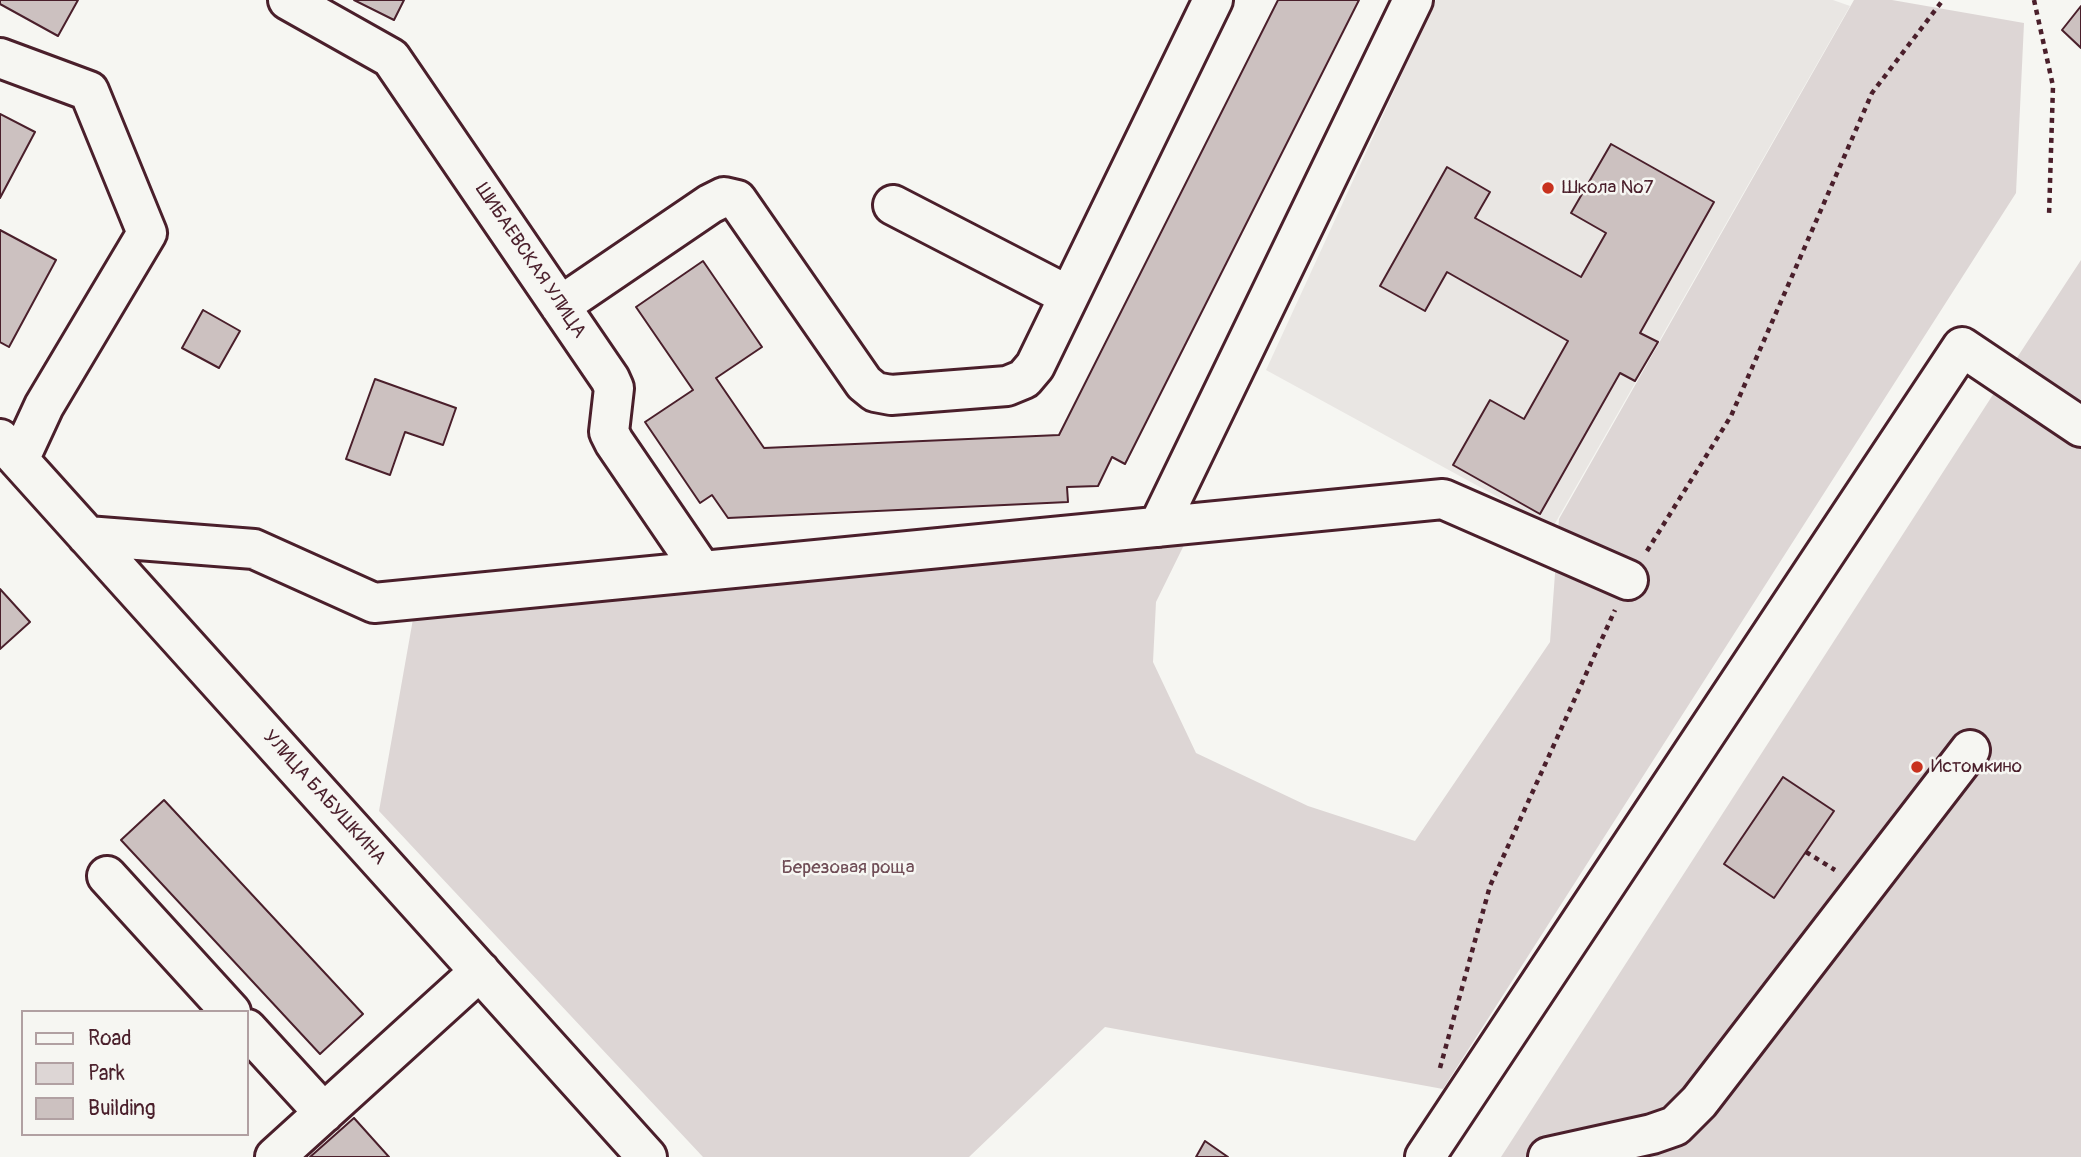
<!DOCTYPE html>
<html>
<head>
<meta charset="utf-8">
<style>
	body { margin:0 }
	#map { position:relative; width:2081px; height:1157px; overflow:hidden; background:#f6f6f2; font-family:Pangolin,sans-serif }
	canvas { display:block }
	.legend { position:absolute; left:21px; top:1010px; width:228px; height:126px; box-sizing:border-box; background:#f6f6f2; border:2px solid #b1a0a2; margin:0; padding:9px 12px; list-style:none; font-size:21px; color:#4a1f2b }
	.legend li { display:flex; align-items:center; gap:14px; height:35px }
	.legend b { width:35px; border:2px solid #b1a0a2 }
</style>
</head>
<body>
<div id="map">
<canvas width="2081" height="1157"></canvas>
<ul class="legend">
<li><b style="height:9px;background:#f6f6f2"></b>Road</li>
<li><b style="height:19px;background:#ddd6d5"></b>Park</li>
<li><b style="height:19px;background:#ccc1c0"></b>Building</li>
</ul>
</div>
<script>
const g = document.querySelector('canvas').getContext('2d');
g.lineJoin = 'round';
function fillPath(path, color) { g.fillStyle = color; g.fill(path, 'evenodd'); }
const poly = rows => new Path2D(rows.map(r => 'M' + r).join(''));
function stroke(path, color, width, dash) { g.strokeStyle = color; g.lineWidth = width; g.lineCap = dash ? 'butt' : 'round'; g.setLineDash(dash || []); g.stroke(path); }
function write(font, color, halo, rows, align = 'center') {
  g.font = font + ' Pangolin,sans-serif'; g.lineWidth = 5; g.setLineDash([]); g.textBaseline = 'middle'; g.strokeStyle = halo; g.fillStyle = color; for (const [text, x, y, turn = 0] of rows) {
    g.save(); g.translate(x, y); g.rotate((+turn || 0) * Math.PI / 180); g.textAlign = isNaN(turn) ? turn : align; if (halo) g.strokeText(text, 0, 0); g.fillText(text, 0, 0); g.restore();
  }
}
fillPath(poly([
	[1436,0,1833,0,1850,6,1553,527,1266,370]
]), '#e9e6e3');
fillPath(poly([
	[1854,0,1892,0,2024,23,2016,193,1443,1089,1105,1027,969,1157,703,1157,379,811,413,619,1184,545,1156,602,1153,662,1196,753,1308,806,1415,841,1550,642,1559,519],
	[2081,260,2081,1157,1501,1157,2005,376]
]), '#ddd6d5');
const building = poly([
	[0,0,78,0,58,36,0,4,0,0],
	[354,0,404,0,394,20,354,0],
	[1278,0,1359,0,1125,464,1112,457,1098,486,1067,487,1068,502,728,518,712,495,700,503,645,422,693,390,636,307,703,261,762,347,716,378,764,448,1059,435,1278,0],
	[2081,6,2081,48,2062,30,2081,6],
	[0,114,35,132,0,198,0,114],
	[1611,144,1714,202,1640,333,1658,342,1635,381,1620,373,1540,514,1453,465,1490,400,1524,419,1568,341,1447,272,1425,311,1380,286,1447,167,1490,192,1475,218,1581,277,1606,233,1571,213,1611,144],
	[0,230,56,260,9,347,0,342,0,230],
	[203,310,240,331,219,368,182,348,203,310],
	[375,379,456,408,443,445,405,432,390,475,346,459,375,379],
	[0,589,30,622,0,649,0,589],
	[1783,777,1834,811,1774,898,1724,864,1783,777],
	[164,800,363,1014,320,1054,121,840,164,800],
	[354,1118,389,1157,310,1157,354,1118],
	[1205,1141,1228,1157,1196,1157,1205,1141]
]);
fillPath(building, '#ccc1c0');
stroke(building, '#4a1f2b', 2);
const minor = poly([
	[288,0,391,58,610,379,614,388,609,432,614,442,702,571],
	[0,58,89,91,147,233,44,406,19,460],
	[893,205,1069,296],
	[560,306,710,204,724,197,737,200,864,383,875,392,891,395,1007,386,1024,379,1035,366,1213,0],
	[0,439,647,1157],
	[1158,527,1413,0],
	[87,536,254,549,374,603,1443,499,1628,580],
	[107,876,231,1012],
	[247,1029,324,1113],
	[275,1157,480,971],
	[1425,1157,1962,347,2081,427],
	[1548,1157,1652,1134,1675,1126,1699,1102,1970,750]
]);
stroke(minor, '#4a1f2b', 44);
stroke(poly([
	[2034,0,2053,86,2049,216],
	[1647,551,1731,416,1872,93,1943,0],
	[1806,852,1835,870],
	[1440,1068,1490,886,1615,610]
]), '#4a1f2b', 4.5, [5, 5]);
stroke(minor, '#f6f6f2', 38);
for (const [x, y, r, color] of [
	[1548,188,7,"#c8321e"],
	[1917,767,7,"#c8321e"]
]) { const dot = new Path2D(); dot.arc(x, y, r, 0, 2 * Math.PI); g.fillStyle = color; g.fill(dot); stroke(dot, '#f6f6f2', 2.5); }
write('19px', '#4a1f2b', '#f6f6f2', [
	["Школа №7",1562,188],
	["Истомкино",1931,767]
], 'left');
write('19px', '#4a1f2b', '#f6f6f2', [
	["ШИБАЕВСКАЯ УЛИЦА",530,261,56],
	["УЛИЦА БАБУШКИНА",324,798,48]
]);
write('19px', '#6f4d56', '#f6f6f2', [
	["Березовая роща",848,868]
]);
</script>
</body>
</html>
